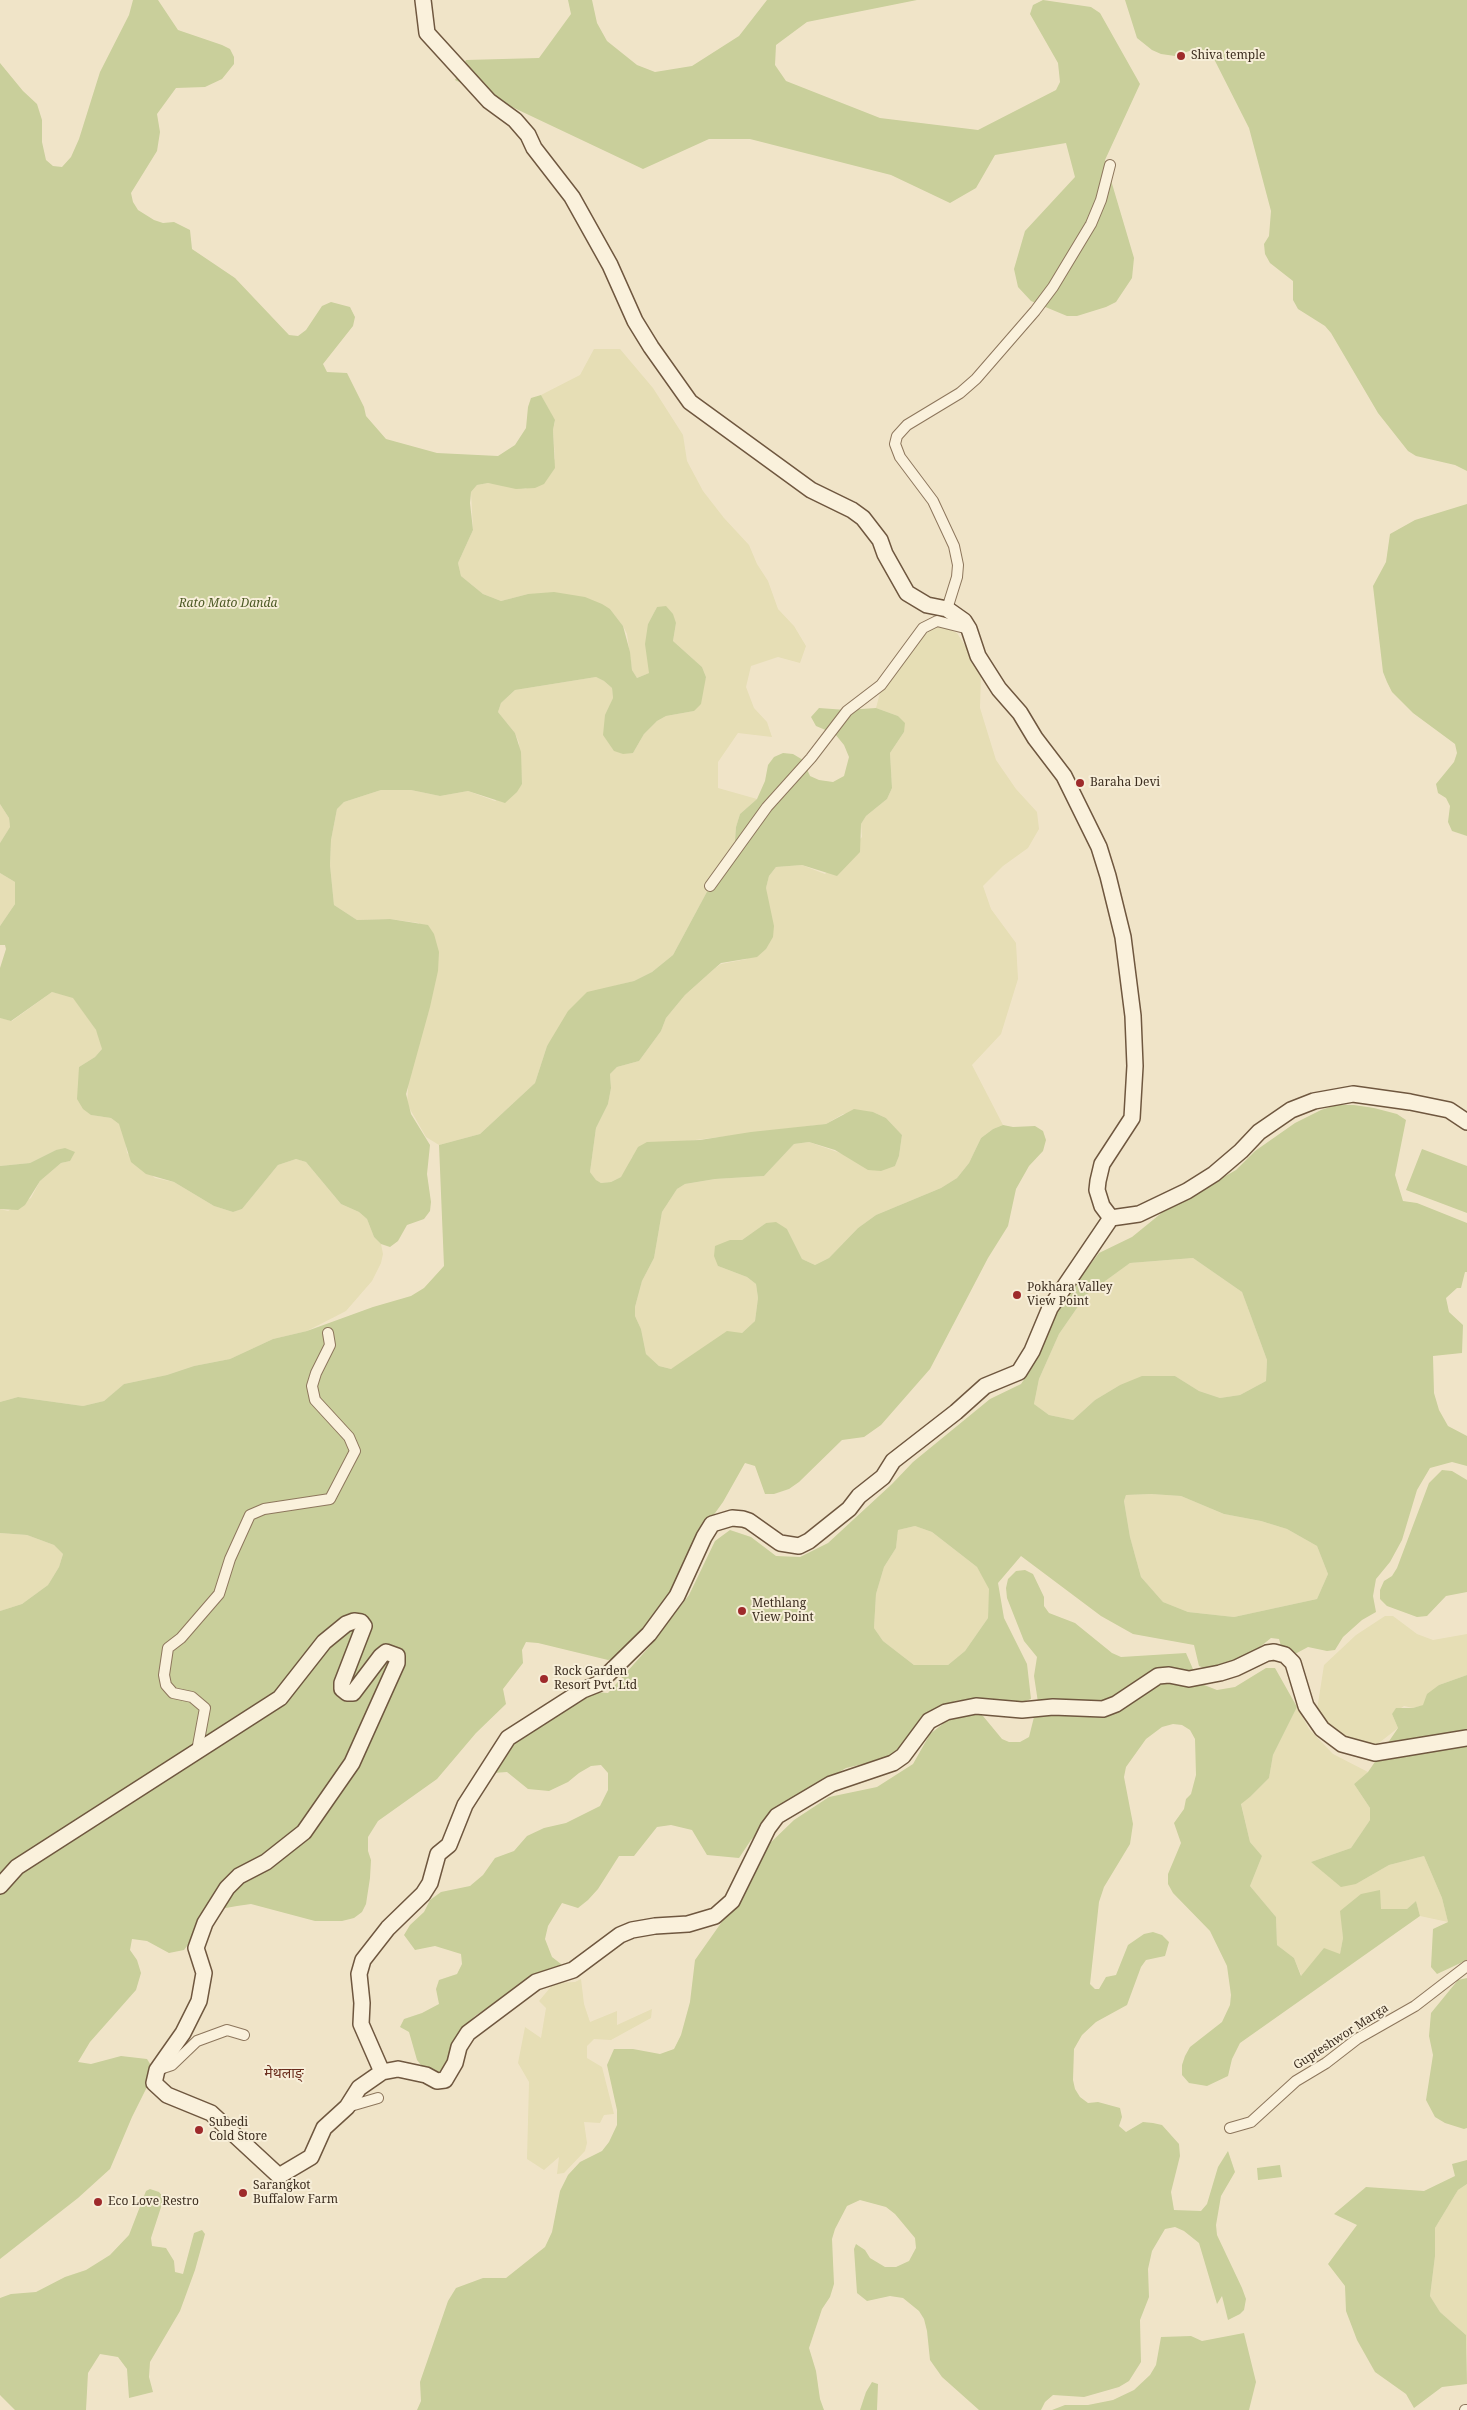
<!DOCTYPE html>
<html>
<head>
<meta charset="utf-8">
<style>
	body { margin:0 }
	canvas { display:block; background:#f0e4c8 }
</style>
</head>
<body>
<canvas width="1467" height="2410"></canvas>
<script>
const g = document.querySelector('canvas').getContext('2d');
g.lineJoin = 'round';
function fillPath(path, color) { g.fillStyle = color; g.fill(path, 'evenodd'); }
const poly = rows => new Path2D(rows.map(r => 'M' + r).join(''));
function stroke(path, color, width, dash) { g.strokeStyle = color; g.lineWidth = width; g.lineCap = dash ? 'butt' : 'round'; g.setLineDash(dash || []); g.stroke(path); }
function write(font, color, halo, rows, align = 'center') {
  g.font = font + ' "Noto Serif","Noto Sans Devanagari",serif'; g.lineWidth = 4; g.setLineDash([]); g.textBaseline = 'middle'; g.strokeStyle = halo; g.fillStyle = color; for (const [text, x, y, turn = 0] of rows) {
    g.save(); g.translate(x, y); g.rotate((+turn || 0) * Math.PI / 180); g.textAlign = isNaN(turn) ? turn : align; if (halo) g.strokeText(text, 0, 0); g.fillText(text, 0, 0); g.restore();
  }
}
fillPath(poly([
	[594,349,620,349,653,388,683,435,687,461,703,491,724,518,749,545,757,564,768,581,778,609,794,626,806,646,800,663,778,657,751,666,746,687,754,708,767,722,772,737,738,733,718,762,718,788,757,799,740,814,736,827,734,854,717,873,673,955,652,972,634,981,587,993,547,1046,535,1083,480,1134,439,1145,426,1137,407,1104,419,923,390,919,357,920,334,905,330,865,331,840,337,809,344,802,381,790,411,790,440,796,468,791,495,801,522,784,519,743,515,733,498,712,501,703,515,690,596,677,604,681,612,688,613,698,610,706,633,753,644,734,657,721,666,716,694,711,706,677,702,667,673,641,676,623,657,607,648,624,649,673,637,678,632,670,627,634,623,626,610,609,528,594,501,601,483,594,461,576,458,563,473,530,471,492,477,485,488,483,526,489,555,459,553,430,555,421,541,395,580,375],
	[935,627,945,628,957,633,974,660,981,674,980,708,996,760,1016,789,1037,812,1039,829,1028,848,1003,866,983,886,991,909,1016,943,1018,979,1001,1034,972,1065,1003,1125,993,1129,981,1138,969,1163,957,1178,941,1188,876,1215,858,1228,829,1258,815,1265,802,1259,787,1229,766,1223,742,1240,730,1240,718,1266,747,1277,756,1284,758,1298,755,1321,742,1333,671,1369,659,1366,646,1354,641,1329,635,1316,635,1307,642,1281,654,1258,662,1212,677,1189,685,1184,715,1179,764,1176,794,1144,809,1142,843,1154,895,1166,899,1156,902,1135,886,1118,873,1112,843,1114,826,1124,687,1141,632,1157,628,1168,621,1177,611,1182,601,1183,596,1180,590,1172,596,1128,608,1104,611,1088,610,1074,617,1067,639,1061,661,1031,666,1018,685,995,714,969,721,964,747,959,767,901,766,888,769,876,776,867,802,865,825,874,862,837,861,824,866,816,887,799,892,788,890,753,904,732,898,716,876,708,881,689,916,641],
	[0,804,9,818,10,827,0,843],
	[0,873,15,882,15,904,0,926],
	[52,992,73,997,96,1030,100,1039,102,1049,95,1057,79,1067,91,1115,111,1118,119,1124,124,1133,127,1153,155,1178,174,1182,214,1206,233,1212,242,1209,278,1165,296,1159,306,1162,341,1204,359,1212,367,1219,374,1237,381,1244,383,1254,381,1263,372,1281,346,1311,307,1331,273,1339,230,1359,194,1366,167,1375,124,1384,104,1401,83,1406,18,1397,0,1402,0,1209,8,1211,31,1198,40,1181,61,1163,70,1161,56,1150,30,1163,0,1166,0,1018,12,1021],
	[1193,1258,1242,1292,1267,1360,1266,1381,1240,1395,1220,1398,1199,1391,1175,1376,1120,1385,1095,1400,1073,1420,1049,1415,1034,1404,1039,1379,1059,1334,1086,1295,1130,1263],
	[1151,1494,1181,1496,1224,1514,1261,1521,1287,1529,1317,1546,1328,1574,1317,1599,1234,1617,1188,1612,1163,1602,1141,1577,1130,1537,1124,1501,1126,1495],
	[915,1526,932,1532,977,1567,990,1589,988,1618,965,1651,948,1665,914,1665,883,1641,874,1628,876,1594,884,1567,896,1548,898,1530],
	[0,1533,27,1535,54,1545,63,1554,59,1567,48,1585,22,1604,0,1611],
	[1385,1616,1393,1616,1417,1634,1433,1640,1467,1634,1467,1675,1439,1685,1424,1705,1413,1708,1404,1706,1392,1714,1398,1728,1375,1746,1359,1744,1337,1734,1324,1723,1317,1710,1324,1665,1356,1635],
	[1297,1707,1309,1729,1333,1754,1368,1772,1354,1784,1370,1808,1370,1820,1351,1848,1311,1862,1356,1884,1389,1865,1424,1856,1442,1898,1448,1922,1420,1916,1416,1901,1407,1909,1341,1911,1343,1938,1340,1954,1302,1977,1294,1958,1277,1945,1276,1917,1250,1886,1262,1856,1250,1842,1241,1803,1250,1797,1269,1778,1273,1755],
	[581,1979,584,2004,590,2022,617,2011,617,2025,652,2009,651,2018,611,2040,594,2039,587,2046,587,2058,602,2067,614,2114,604,2115,600,2123,584,2122,587,2143,585,2151,564,2173,557,2174,559,2157,544,2170,527,2159,529,2082,518,2063,525,2027,541,2038,546,2008,539,2001,554,1983,575,1982],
	[1467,2184,1467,2354,1466,2335,1440,2312,1430,2296,1435,2256,1435,2228,1458,2190]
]), '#e6deb5');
fillPath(poly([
	[133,0,158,0,178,30,222,45,230,49,234,57,234,64,222,79,205,87,176,88,157,114,160,132,157,151,131,193,133,202,138,210,154,220,163,223,174,222,190,230,192,249,235,278,289,335,298,336,306,330,322,306,331,302,350,307,355,317,353,326,323,364,327,372,347,373,364,407,366,416,386,439,437,453,498,456,515,445,526,428,528,407,531,398,541,395,555,420,553,430,555,468,544,484,535,488,516,489,488,483,477,485,471,492,470,503,473,530,458,563,461,576,483,594,501,601,528,594,554,592,585,597,602,604,610,609,623,626,630,652,632,670,637,678,649,673,645,644,648,624,657,607,666,606,673,614,676,623,673,641,702,667,706,677,701,704,694,711,666,716,657,721,644,734,633,753,623,754,614,751,603,735,605,715,613,698,612,688,604,681,596,677,515,690,501,703,498,712,515,733,521,752,522,784,517,792,505,803,468,791,440,796,411,790,381,790,344,802,337,809,331,840,330,865,334,905,357,920,390,919,428,925,434,934,439,952,438,971,430,1007,406,1094,411,1114,430,1145,427,1174,431,1202,430,1211,424,1219,407,1225,398,1241,390,1247,381,1244,374,1237,367,1219,359,1212,341,1204,306,1162,296,1159,278,1165,242,1209,233,1212,214,1206,174,1182,146,1174,131,1162,119,1124,111,1118,91,1115,83,1109,77,1099,79,1067,95,1057,102,1049,96,1030,73,998,52,992,11,1021,0,1018,0,968,6,949,5,945,0,945,0,926,15,904,15,882,0,873,0,843,10,827,9,818,0,804,0,63,23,91,37,104,42,120,42,142,46,160,53,166,62,167,71,157,79,139,100,72,129,15],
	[568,0,592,0,597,23,607,41,637,65,655,72,692,66,739,36,767,0,917,0,807,22,776,45,775,65,786,81,880,118,978,130,1056,90,1060,82,1058,63,1030,14,1033,5,1043,0,1091,7,1100,13,1140,84,1105,160,1134,258,1132,278,1116,302,1106,307,1077,316,1067,316,1031,301,1018,287,1014,269,1025,231,1075,177,1066,143,995,155,976,188,950,203,891,175,750,139,709,139,643,169,455,80,466,60,539,58,571,14],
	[1125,0,1467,0,1467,471,1455,465,1416,456,1408,451,1378,413,1331,333,1325,326,1298,309,1293,300,1293,281,1270,263,1265,254,1264,244,1269,236,1271,211,1249,128,1211,53,1198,48,1175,56,1161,54,1152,50,1137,38],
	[1467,504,1467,836,1452,831,1448,822,1450,806,1446,798,1438,793,1436,784,1454,762,1457,753,1455,744,1413,713,1392,692,1387,682,1383,672,1373,586,1386,562,1390,534,1415,520],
	[819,708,846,710,876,708,898,716,905,723,904,732,890,753,892,788,887,799,866,816,861,824,860,852,837,876,802,865,776,867,769,876,766,888,774,926,773,937,766,949,757,957,721,963,714,969,685,995,666,1018,661,1031,639,1061,617,1067,610,1074,611,1088,608,1104,596,1128,590,1172,596,1180,601,1183,611,1182,621,1177,638,1147,647,1142,700,1140,751,1132,826,1124,854,1109,873,1112,886,1118,902,1135,899,1156,895,1166,881,1171,868,1170,835,1150,809,1142,794,1144,764,1176,715,1179,685,1184,677,1189,662,1212,654,1258,642,1281,635,1307,635,1316,641,1329,646,1354,659,1366,671,1369,727,1331,742,1333,755,1321,758,1298,756,1284,747,1277,718,1266,714,1256,715,1246,730,1240,742,1240,766,1223,776,1222,787,1229,802,1259,815,1265,829,1258,858,1228,876,1215,941,1188,957,1178,969,1163,981,1138,993,1129,1003,1125,1013,1127,1035,1126,1043,1131,1046,1140,1043,1151,1029,1166,1016,1189,1008,1226,988,1258,930,1369,881,1425,864,1437,842,1440,799,1482,789,1489,774,1494,765,1494,755,1466,745,1463,723,1502,705,1527,671,1596,621,1657,608,1660,538,1643,526,1642,522,1650,523,1663,503,1689,506,1704,476,1733,437,1779,378,1821,368,1837,368,1851,371,1860,370,1878,366,1904,362,1912,354,1918,342,1921,315,1921,251,1904,237,1906,220,1909,210,1915,184,1950,169,1953,147,1941,132,1939,130,1950,137,1960,141,1973,136,1990,90,2042,78,2062,91,2064,121,2056,147,2059,152,2067,148,2085,132,2117,110,2169,78,2198,0,2259,0,1611,22,1604,48,1585,59,1567,63,1554,54,1545,27,1535,0,1533,0,1402,18,1397,83,1406,104,1401,124,1384,167,1375,194,1366,230,1359,273,1339,307,1331,373,1307,411,1296,424,1288,444,1266,439,1145,480,1134,535,1083,547,1046,568,1011,587,992,634,981,652,972,673,955,717,873,734,854,736,827,740,814,757,799,765,781,768,765,774,757,783,753,793,754,803,760,810,776,819,780,833,782,844,776,849,757,844,745,835,734,816,726,811,717],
	[1336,1105,1354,1105,1374,1108,1397,1114,1406,1120,1395,1175,1403,1201,1417,1203,1467,1223,1467,1272,1465,1272,1461,1288,1457,1288,1446,1298,1449,1312,1463,1325,1462,1353,1433,1356,1434,1393,1439,1410,1448,1426,1467,1436,1467,1466,1452,1462,1430,1468,1417,1490,1402,1540,1390,1562,1376,1579,1373,1596,1376,1612,1362,1620,1343,1637,1335,1650,1327,1651,1308,1647,1295,1654,1281,1646,1279,1639,1271,1638,1250,1655,1209,1670,1199,1666,1194,1645,1133,1634,1101,1616,1021,1556,998,1583,1004,1618,1027,1664,1031,1699,1012,1706,978,1698,955,1701,943,1708,903,1748,885,1759,846,1768,801,1794,751,1840,739,1858,707,1855,692,1830,671,1825,657,1827,634,1856,619,1856,598,1889,588,1900,578,1908,562,1903,548,1926,545,1939,552,1957,561,1964,558,1969,545,1970,475,2016,455,2038,446,2070,433,2080,417,2060,409,2032,400,2027,404,2019,422,2013,439,2004,436,1989,439,1980,457,1974,462,1964,461,1954,435,1946,415,1950,404,1935,410,1925,424,1912,430,1900,441,1892,470,1886,483,1875,495,1858,514,1851,527,1836,544,1828,566,1823,600,1806,608,1790,608,1773,601,1765,591,1766,579,1773,568,1782,549,1791,528,1789,507,1772,493,1773,511,1746,560,1710,579,1703,595,1692,608,1693,650,1646,689,1595,715,1541,730,1530,751,1537,776,1556,800,1557,828,1543,892,1484,913,1462,990,1399,1021,1384,1033,1366,1056,1309,1099,1253,1132,1237,1164,1211,1236,1170,1255,1151,1295,1123,1321,1110],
	[1193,1258,1242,1292,1267,1360,1266,1381,1240,1395,1220,1398,1199,1391,1175,1376,1142,1376,1120,1385,1095,1400,1073,1420,1049,1415,1034,1404,1039,1379,1059,1334,1086,1295,1130,1263],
	[1151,1494,1181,1496,1224,1514,1261,1521,1287,1529,1317,1546,1328,1574,1317,1599,1234,1617,1188,1612,1163,1602,1141,1577,1130,1537,1124,1501,1126,1495],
	[915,1526,932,1532,977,1567,989,1589,988,1618,965,1651,948,1665,914,1665,883,1641,874,1628,876,1594,884,1567,896,1548,898,1530],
	[65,1148,75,1152,70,1161,61,1163,40,1181,25,1205,18,1210,0,1209,0,1166,30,1163,56,1150],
	[1422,1149,1467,1166,1467,1213,1406,1190],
	[1442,1470,1452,1471,1467,1480,1467,1592,1446,1596,1427,1616,1417,1617,1387,1606,1380,1599,1380,1590,1384,1581,1392,1576,1397,1568,1429,1483],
	[1025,1570,1033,1574,1044,1597,1044,1606,1049,1613,1075,1623,1112,1653,1121,1657,1186,1653,1199,1683,1217,1690,1235,1687,1266,1668,1275,1668,1297,1707,1273,1755,1269,1778,1250,1797,1241,1804,1250,1842,1262,1856,1250,1886,1276,1917,1277,1945,1294,1958,1301,1976,1324,1948,1340,1954,1343,1938,1340,1911,1361,1894,1380,1890,1381,1909,1407,1909,1416,1901,1420,1916,1240,2043,1232,2059,1228,2076,1207,2086,1189,2083,1182,2075,1182,2065,1185,2056,1190,2047,1222,2022,1230,2005,1231,1995,1227,1966,1210,1931,1173,1893,1168,1884,1168,1874,1181,1843,1174,1823,1184,1809,1186,1799,1191,1794,1196,1775,1195,1739,1190,1730,1182,1725,1173,1724,1162,1727,1146,1739,1126,1767,1124,1777,1133,1824,1130,1844,1104,1887,1099,1902,1090,1984,1095,1989,1099,1989,1106,1977,1116,1975,1128,1945,1144,1934,1153,1932,1162,1935,1169,1942,1165,1956,1146,1960,1141,1967,1127,2005,1096,2022,1082,2035,1074,2049,1073,2080,1075,2089,1080,2097,1088,2103,1098,2102,1120,2108,1122,2117,1119,2126,1126,2132,1143,2122,1153,2123,1162,2125,1179,2144,1180,2156,1171,2192,1174,2210,1201,2211,1207,2204,1218,2167,1228,2151,1235,2172,1221,2196,1216,2225,1217,2235,1242,2288,1246,2299,1244,2310,1240,2314,1228,2320,1222,2296,1217,2304,1199,2243,1184,2231,1175,2227,1165,2229,1152,2251,1148,2269,1149,2297,1140,2320,1141,2362,1129,2381,1119,2387,1084,2397,1053,2395,1045,2402,1041,2410,979,2410,942,2377,930,2360,927,2331,924,2319,919,2311,903,2298,890,2296,867,2301,857,2293,854,2249,856,2244,865,2250,870,2258,885,2267,896,2267,909,2261,916,2248,915,2238,895,2214,886,2207,860,2200,847,2206,835,2229,832,2239,834,2284,830,2297,822,2309,809,2348,816,2371,820,2399,824,2410,417,2410,421,2401,420,2382,448,2301,456,2288,483,2278,506,2278,545,2247,552,2232,560,2191,568,2175,580,2162,602,2151,609,2142,617,2125,617,2110,607,2065,614,2049,633,2049,660,2054,674,2049,681,2035,690,2002,695,1960,740,1896,766,1847,794,1820,829,1797,877,1787,913,1764,930,1734,958,1712,970,1710,983,1716,1002,1739,1009,1742,1020,1742,1029,1737,1034,1717,1039,1709,1034,1676,1037,1657,1024,1641,1007,1598,1006,1588,1008,1579,1016,1571],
	[1467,1675,1467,1960,1437,1974,1431,1967,1433,1929,1448,1922,1442,1898,1424,1856,1389,1865,1356,1884,1341,1887,1311,1862,1351,1848,1370,1820,1370,1808,1354,1784,1368,1772,1398,1728,1392,1714,1396,1708,1413,1708,1423,1705,1427,1694,1439,1685],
	[1467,1978,1467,2128,1464,2129,1445,2123,1435,2117,1426,2100,1433,2055,1429,2036,1431,2013,1458,1980],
	[1467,2160,1467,2184,1458,2190,1435,2228,1435,2256,1430,2296,1440,2312,1466,2335,1467,2384,1442,2387,1414,2408,1406,2394,1375,2372,1357,2340,1346,2311,1345,2286,1328,2264,1357,2225,1334,2214,1366,2187,1424,2191,1455,2176,1452,2164],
	[1280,2165,1282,2177,1258,2180,1257,2168],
	[150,2189,159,2192,164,2198,151,2238,152,2246,166,2248,174,2261,175,2272,183,2274,194,2233,202,2230,205,2234,195,2270,180,2311,150,2362,149,2377,153,2392,129,2398,127,2369,118,2357,100,2354,88,2373,86,2410,15,2410,0,2395,0,2298,11,2294,36,2292,65,2277,86,2270,110,2255,129,2235,146,2191],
	[1244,2333,1256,2382,1249,2410,1052,2410,1065,2405,1088,2405,1113,2400,1134,2390,1150,2375,1156,2365,1161,2337,1191,2336,1202,2341],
	[872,2382,878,2384,877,2410,860,2410,866,2392]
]), '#c9cf9b');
const street = poly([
	[947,609,957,577,958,565,954,546,933,501,900,457,895,444,897,436,907,425,960,393,976,379,1035,311,1053,287,1091,224,1101,200,1110,165],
	[710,886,767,807,811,758,847,711,881,685,923,628,937,621,969,629],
	[197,1751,205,1708,192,1697,173,1693,166,1685,164,1675,168,1648,181,1638,219,1594,230,1559,250,1515,264,1509,330,1499,355,1451,349,1437,315,1400,312,1386,316,1373,330,1345,328,1333],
	[157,2070,172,2065,197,2041,227,2030,244,2035],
	[347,2107,378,2098],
	[1230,2128,1251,2122,1296,2081,1326,2063,1357,2039,1415,2006,1467,1966],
	[1465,2410,1467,2410]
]);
const secondary = poly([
	[423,0,427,33,489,101,515,120,528,135,534,148,572,197,610,265,635,321,651,347,690,402,811,490,852,510,863,518,880,540,885,554,907,593,927,605,947,609,964,621,969,629,978,656,999,689,1020,713,1035,738,1064,776,1099,847,1108,876,1123,937,1133,1016,1135,1066,1132,1118,1102,1164,1098,1181,1097,1190,1102,1206,1111,1218],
	[1111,1218,1139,1214,1187,1191,1214,1174,1241,1151,1259,1132,1291,1110,1314,1101,1353,1094,1410,1102,1449,1110,1467,1122],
	[0,1886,17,1867,280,1698,324,1642,346,1624,354,1621,361,1622,364,1626,342,1683,342,1689,347,1693,353,1693,381,1656,386,1652,397,1656,397,1663,352,1763,304,1832,266,1862,239,1876,227,1888,205,1923,196,1948,204,1973,199,2001,183,2033,157,2070,154,2083,167,2095,211,2113,279,2176,311,2157,324,2128,347,2107,359,2088,382,2072,398,2069,426,2075,437,2081,445,2080,455,2063,459,2047,468,2033,536,1982,573,1970,620,1935,632,1930,655,1926,688,1924,715,1916,732,1901,768,1828,777,1816,831,1784,893,1763,903,1756,929,1721,946,1712,976,1706,1022,1710,1053,1707,1103,1709,1116,1704,1158,1676,1169,1675,1189,1679,1220,1673,1236,1668,1267,1653,1274,1652,1285,1655,1293,1663,1306,1706,1322,1729,1342,1744,1375,1753,1467,1738],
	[382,2072,361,2024,362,2003,359,1974,363,1960,388,1928,423,1894,430,1883,438,1854,449,1845,465,1805,508,1738,583,1690,598,1684,649,1634,677,1596,704,1537,712,1524,732,1518,743,1519,749,1521,780,1543,799,1546,809,1541,849,1509,859,1496,883,1477,893,1461,956,1412,985,1386,1019,1372,1032,1351,1050,1308,1111,1218]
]);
stroke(street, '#8d765c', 12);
stroke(secondary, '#6f573f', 18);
stroke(street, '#faf1dc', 10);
stroke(secondary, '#faf1dc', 15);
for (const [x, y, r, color] of [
	[1181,56,5,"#9e2a2b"],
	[1080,783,5,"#9e2a2b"],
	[1017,1295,5,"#9e2a2b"],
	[742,1611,5,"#9e2a2b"],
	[544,1679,5,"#9e2a2b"],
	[199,2130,5,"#9e2a2b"],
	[243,2193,5,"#9e2a2b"],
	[98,2202,5,"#9e2a2b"]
]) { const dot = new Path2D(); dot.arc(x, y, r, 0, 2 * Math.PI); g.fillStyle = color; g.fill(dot); stroke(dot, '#f7eed8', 2); }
write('12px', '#3d2e20', '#f7eed8', [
	["Shiva temple",1191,56],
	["Baraha Devi",1090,783],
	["Pokhara Valley",1027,1288],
	["View Point",1027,1302],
	["Methlang",752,1604],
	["View Point",752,1618],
	["Rock Garden",554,1672],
	["Resort Pvt. Ltd",554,1686],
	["Subedi",209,2123],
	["Cold Store",209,2137],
	["Sarangkot",253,2186],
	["Buffalow Farm",253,2200],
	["Eco Love Restro",108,2202]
], 'left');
write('italic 12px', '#4d5a26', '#f7eed8', [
	["Rato Mato Danda",228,604]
]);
write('12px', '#3d2e20', '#f7eed8', [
	["Gupteshwor Marga",1341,2037,-33]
]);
write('14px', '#6b2e1e', '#f7eed8', [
	["मेथलाङ्",284,2074]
]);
</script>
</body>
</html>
